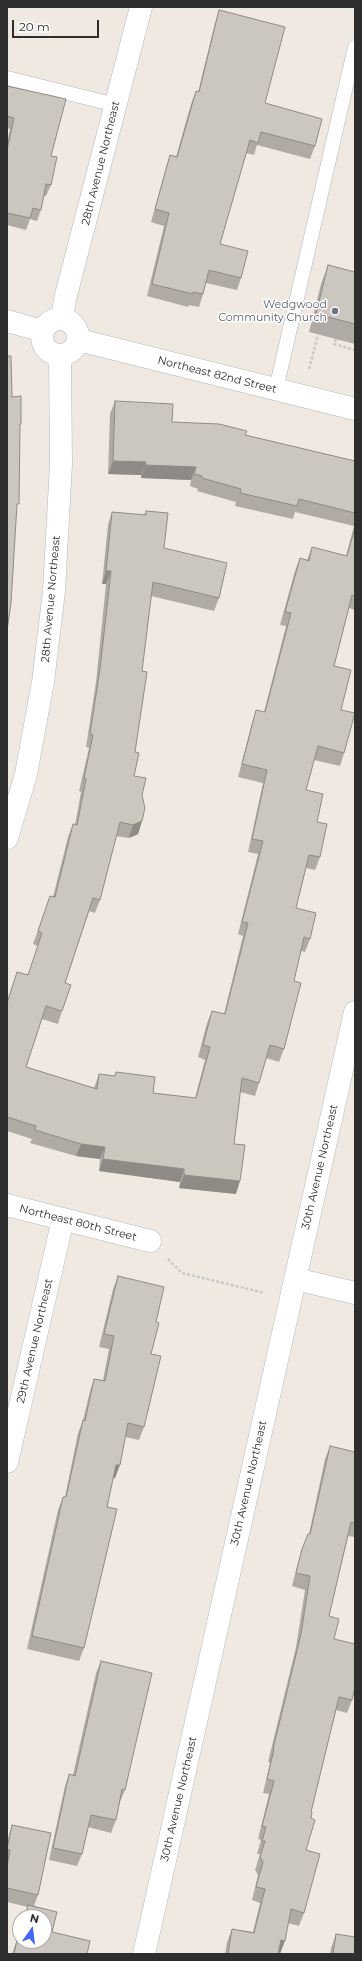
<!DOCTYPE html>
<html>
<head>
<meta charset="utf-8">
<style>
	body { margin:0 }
	#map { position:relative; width:362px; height:1961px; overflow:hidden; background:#efe9e1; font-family:Montserrat,sans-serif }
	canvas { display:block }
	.frame { position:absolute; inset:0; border:8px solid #2e2e2e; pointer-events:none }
	.north { position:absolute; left:12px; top:1909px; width:40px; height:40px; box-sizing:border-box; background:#fff; border:1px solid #ababab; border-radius:50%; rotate:14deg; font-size:11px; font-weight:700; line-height:16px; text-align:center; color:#2e2e2e }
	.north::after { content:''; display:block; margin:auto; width:14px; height:18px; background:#4264fb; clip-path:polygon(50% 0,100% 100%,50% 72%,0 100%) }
	.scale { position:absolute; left:12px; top:20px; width:87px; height:18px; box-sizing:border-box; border:2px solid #2e2e2e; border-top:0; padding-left:5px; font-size:12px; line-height:14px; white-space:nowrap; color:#2e2e2e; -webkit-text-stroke:3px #fff; paint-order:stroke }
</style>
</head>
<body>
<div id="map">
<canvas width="362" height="1961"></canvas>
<div class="frame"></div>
<div class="north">N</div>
<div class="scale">20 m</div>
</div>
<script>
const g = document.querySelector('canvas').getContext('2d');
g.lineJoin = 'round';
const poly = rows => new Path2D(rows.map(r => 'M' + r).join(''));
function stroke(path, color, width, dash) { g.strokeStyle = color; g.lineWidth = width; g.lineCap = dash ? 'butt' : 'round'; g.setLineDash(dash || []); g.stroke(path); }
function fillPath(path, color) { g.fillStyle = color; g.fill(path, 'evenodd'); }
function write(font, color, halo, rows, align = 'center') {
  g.font = font + ' Montserrat,sans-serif'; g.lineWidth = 3; g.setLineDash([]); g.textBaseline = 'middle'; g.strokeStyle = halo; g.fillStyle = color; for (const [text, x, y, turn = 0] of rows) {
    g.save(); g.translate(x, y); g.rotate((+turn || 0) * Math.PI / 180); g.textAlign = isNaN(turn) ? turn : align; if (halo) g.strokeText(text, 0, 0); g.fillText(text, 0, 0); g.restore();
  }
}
const service = poly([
	[7,78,116,105],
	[276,389,355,47]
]);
const minor = poly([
	'42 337a18 18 0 1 1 36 0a18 18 0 1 1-36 0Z',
	[62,319,65,299,141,7],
	[7,321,43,331],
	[79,340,355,409],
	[7,838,26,774,43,682,54,591,61,464,60,356],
	[7,1205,150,1241],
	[295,1279,355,1293],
	[7,1462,63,1219],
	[144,1954,355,1012]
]);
stroke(service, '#b4b7c1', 15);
stroke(minor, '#b4b7c1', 23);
stroke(poly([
	[336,339,334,344,355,350],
	[309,369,318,335],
	[168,1259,182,1273,265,1293]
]), '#c9c9c9', 2.5, [3, 2]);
stroke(service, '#fff', 14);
stroke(minor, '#fff', 22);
fillPath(poly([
	[219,10,265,103,315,146,310,159,257,145,254,155,246,153,220,244,241,278,237,290,206,283,203,294,199,307,189,305,188,307,147,296,164,226,151,222,166,168,170,155,176,157,191,104,196,91,198,92,215,23],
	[7,86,51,156,51,185,46,196,44,196,41,210,37,221,30,219,26,230,7,225,7,143,10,129,7,128],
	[328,265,354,272,355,270,355,344,309,332,321,284],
	[115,401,172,422,245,435,355,461,355,610,349,608,334,666,341,710,344,753,340,766,314,760,306,790,317,822,320,857,315,870,306,868,296,908,310,939,305,952,301,951,294,981,284,1049,279,1062,266,1058,259,1083,255,1096,240,1092,234,1144,236,1194,179,1188,180,1182,99,1171,100,1159,76,1156,30,1143,32,1139,7,1131,7,1002,17,972,28,975,38,946,33,944,50,896,53,897,68,837,73,824,75,825,81,792,79,791,89,748,86,747,96,682,106,584,102,584,108,524,112,512,144,515,146,511,164,548,219,598,214,611,151,596,142,671,135,752,134,776,142,795,142,821,138,834,129,838,116,836,100,900,95,913,89,911,65,983,62,1011,58,1024,42,1019,26,1067,94,1088,99,1074,115,1076,116,1072,153,1093,195,1098,205,1060,198,1057,207,1023,212,1011,224,1014,243,936,238,934,258,854,248,852,263,783,238,777,252,723,256,710,264,712,286,626,280,625,295,571,300,558,307,560,312,547,346,556,354,526,295,512,293,519,235,506,236,502,197,491,198,489,190,486,191,480,141,478,141,475,108,474,110,414],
	[118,1276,156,1322,151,1354,144,1427,139,1440,125,1437,115,1478,113,1478,107,1507,84,1648,79,1661,27,1649,58,1510,63,1497,65,1497,78,1433,83,1420,90,1391,94,1379,103,1380,109,1349,99,1347,113,1289],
	[330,1446,355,1452,355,1537,348,1536,329,1616,334,1639,352,1700,347,1713,336,1710,311,1812,311,1818,306,1850,304,1913,299,1926,288,1923,280,1954,225,1954,227,1942,232,1929,253,1932,260,1903,252,1900,258,1875,255,1870,260,1854,257,1854,261,1840,258,1839,269,1794,263,1793,270,1763,268,1762,296,1647,305,1590,292,1586,298,1562,308,1534,309,1534,325,1459],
	[101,1661,125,1790,120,1802,116,1820,111,1833,88,1827,82,1854,77,1866,49,1860,65,1786,69,1774,73,1775,96,1673],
	[12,1825,51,1833,38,1895,34,1906,57,1912,52,1932,90,1941,87,1954,12,1954,17,1940,18,1940,20,1933,20,1941,44,1941,44,1917,24,1917,28,1907,7,1902,7,1842],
	[336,1934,355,1954,330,1954,331,1948]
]), '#afaba4');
fillPath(poly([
	[113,461,146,462,141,475,108,474],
	[145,465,196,467,191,480,141,478],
	[106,571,111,571,106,584,102,584],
	[142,821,138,834,129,838,133,825],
	[81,1144,105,1147,100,1159,76,1156],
	[103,1159,184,1169,180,1182,99,1171],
	[184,1175,240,1181,236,1194,179,1188],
	[116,1465,120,1465,115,1478,111,1478],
	[281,1940,285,1941,280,1954,276,1953]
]), '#8e8b86');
const building = poly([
	[219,10,285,27,265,103,322,119,315,146,261,132,258,143,250,140,220,244,248,251,241,278,209,270,203,294,193,292,193,294,152,284,169,213,155,209,170,155,177,157,196,91,199,92,219,10],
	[7,86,66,99,51,156,57,157,51,185,46,184,41,210,33,208,30,218,7,213,7,150,14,118,7,116,7,86],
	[328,265,355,272,355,324,316,314,328,265],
	[7,356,11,356,12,397,21,396,21,424,20,424,19,504,17,504,11,603,7,631,7,356],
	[115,401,173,404,172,422,219,424,247,431,245,435,355,461,355,513,299,499,297,506,240,493,241,489,202,478,202,476,194,474,196,467,145,465,146,462,113,461,115,401],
	[146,511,168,513,164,548,227,563,219,598,153,582,142,671,147,672,135,752,139,753,134,776,146,778,142,795,145,808,142,821,133,825,120,822,100,900,93,898,65,983,71,985,62,1011,46,1006,26,1067,97,1089,99,1074,115,1076,116,1072,155,1077,153,1093,196,1098,210,1047,203,1045,212,1011,225,1014,248,923,242,922,263,841,252,839,267,770,242,764,256,710,265,712,291,613,285,612,300,558,309,561,312,547,347,556,355,528,355,596,352,595,334,666,351,670,341,710,355,713,344,753,318,746,306,790,323,794,317,822,327,824,320,857,309,855,296,908,316,913,310,939,304,937,294,981,301,983,284,1049,270,1045,259,1083,242,1078,234,1144,245,1145,240,1181,184,1175,184,1169,103,1159,105,1147,81,1144,35,1130,36,1126,7,1117,7,1003,17,972,28,975,42,933,38,931,50,896,55,897,73,824,77,825,86,779,84,778,93,735,90,734,100,669,111,571,106,571,112,512,146,515,146,511],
	[118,1276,164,1287,156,1322,159,1323,151,1354,161,1356,144,1427,128,1423,120,1465,116,1465,107,1507,117,1509,84,1648,32,1636,63,1497,66,1497,83,1420,85,1421,94,1379,105,1381,114,1336,104,1334,118,1276],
	[330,1446,355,1452,355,1523,351,1522,329,1616,339,1619,334,1639,355,1644,355,1687,352,1700,339,1697,311,1812,312,1812,311,1818,315,1820,306,1850,320,1854,304,1913,291,1909,285,1941,281,1940,278,1954,228,1954,232,1929,254,1933,265,1889,256,1887,263,1862,260,1857,265,1841,262,1841,266,1827,262,1826,274,1781,267,1779,274,1749,273,1749,301,1634,310,1576,296,1573,302,1549,308,1534,310,1534,330,1446],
	[101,1661,152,1673,125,1790,122,1789,116,1820,91,1815,82,1854,53,1848,69,1774,75,1776,101,1661],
	[12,1825,51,1833,38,1895,7,1888,7,1866,10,1850,7,1849,12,1825],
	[28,1905,57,1912,52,1932,90,1941,87,1954,14,1954,17,1940,20,1940,20,1939,20,1941,44,1941,44,1917,25,1917,28,1905],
	[336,1934,355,1937,355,1954,333,1954,336,1934]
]);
fillPath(building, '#cbc7bf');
stroke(building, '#8e8b86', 1);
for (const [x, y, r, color] of [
	[335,311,4,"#6b7280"]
]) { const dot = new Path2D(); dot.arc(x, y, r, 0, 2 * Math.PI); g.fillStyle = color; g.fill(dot); stroke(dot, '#fff', 1.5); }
write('11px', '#2e2e2e', '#fff', [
	["28th Avenue Northeast",101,163,-76],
	["Northeast 82nd Street",217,375,14],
	["28th Avenue Northeast",51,599,-85],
	["30th Avenue Northeast",320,1167,-77],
	["Northeast 80th Street",78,1223,14],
	["29th Avenue Northeast",35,1341,-77],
	["30th Avenue Northeast",249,1483,-77],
	["30th Avenue Northeast",179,1799,-77]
]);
write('11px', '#5b616d', '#fff', [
	["Wedgwood",327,305],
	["Community Church",327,318]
], 'right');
</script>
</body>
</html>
